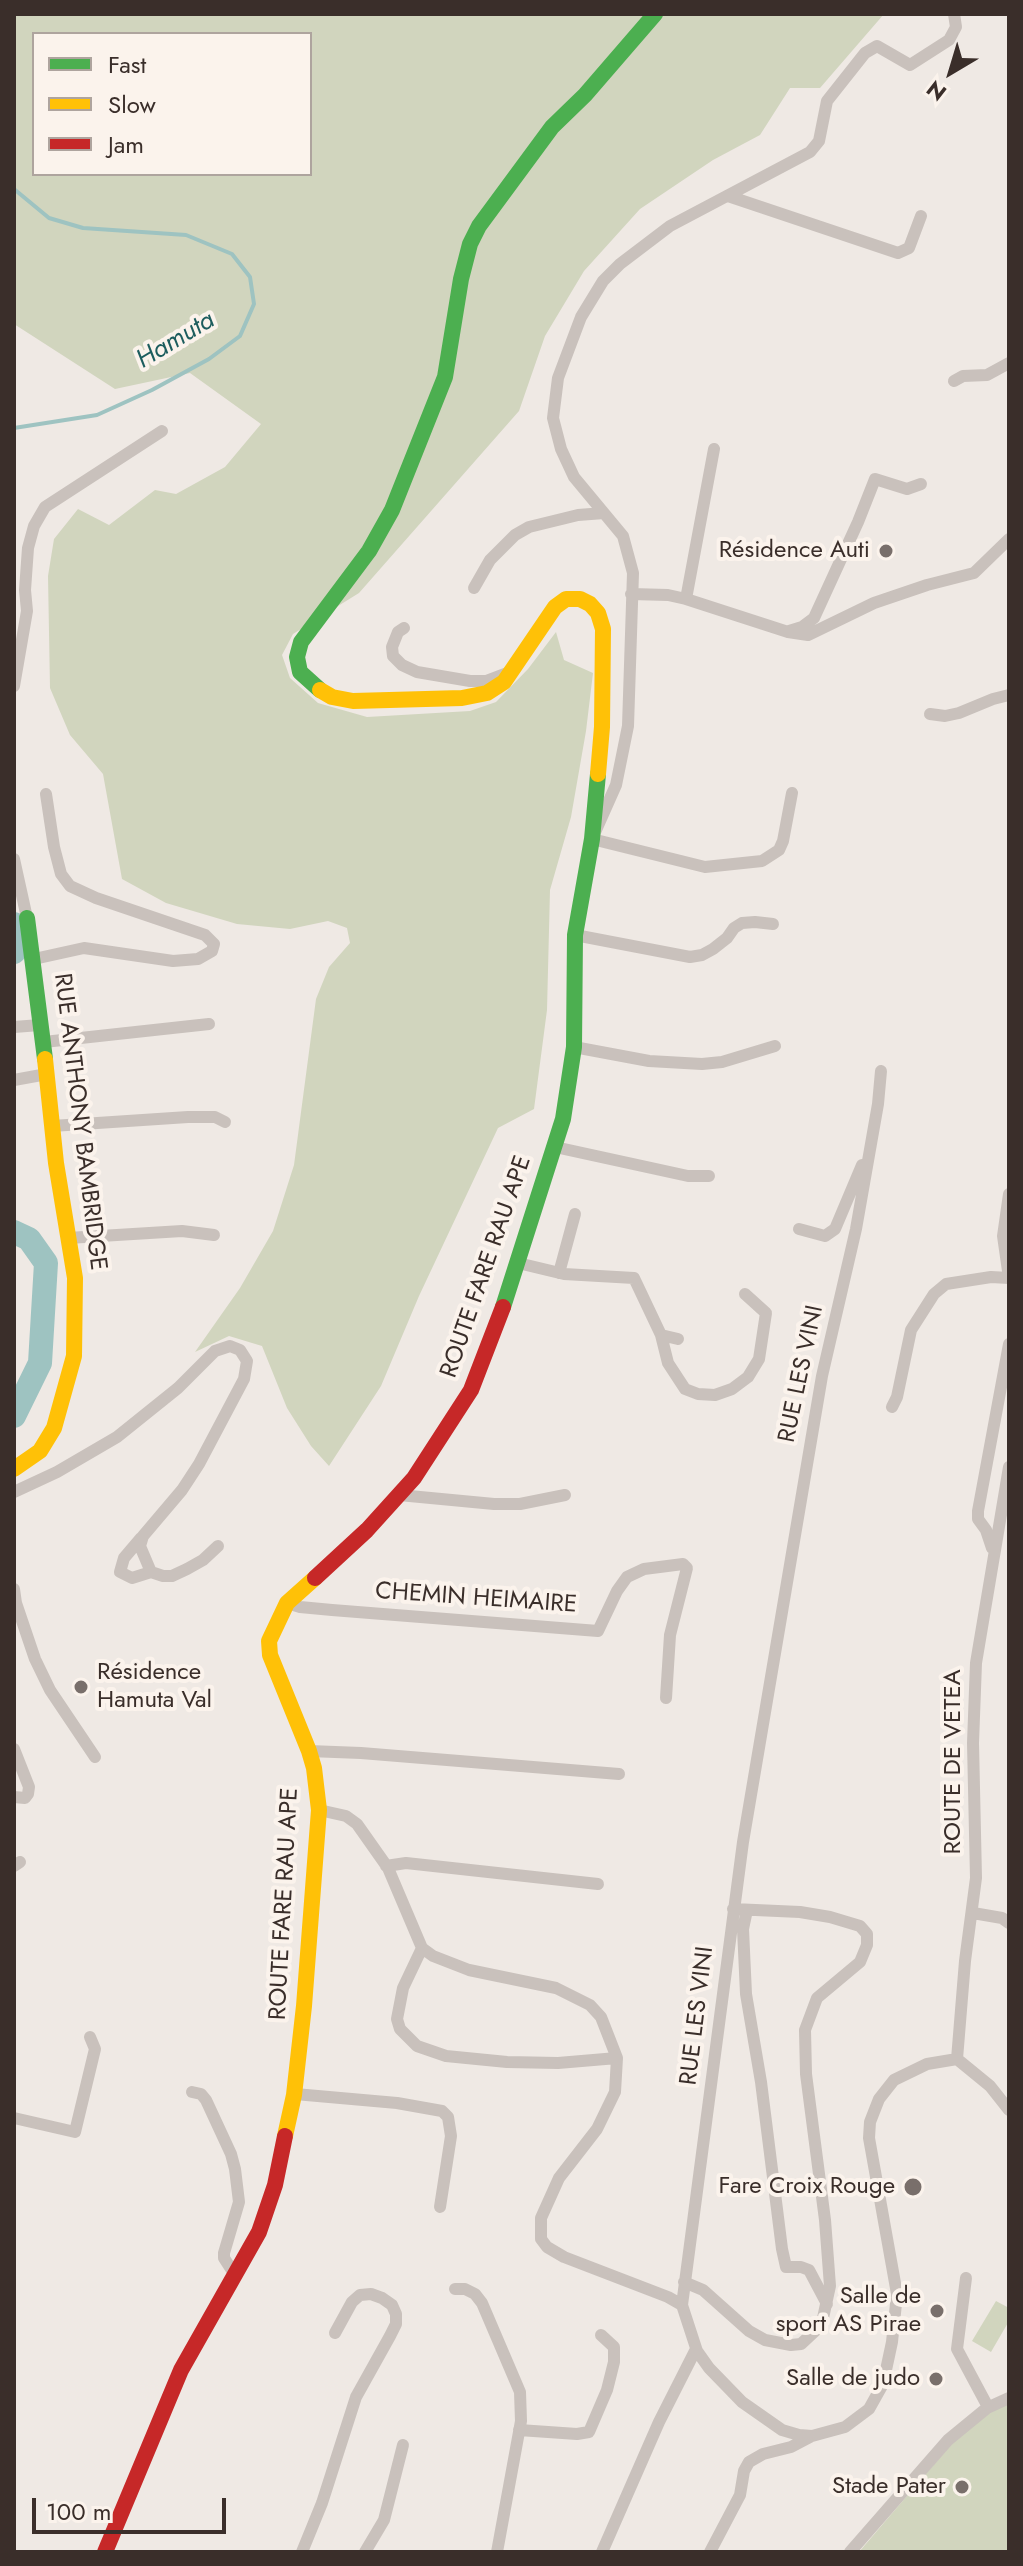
<!DOCTYPE html>
<html>
<head>
<meta charset="utf-8">
<style>
	body { margin:0 }
	#map { position:relative; width:1023px; height:2566px; overflow:hidden; background:#efe9e4; font-family:Jost,sans-serif }
	canvas { display:block }
	.frame { position:absolute; inset:0; border:16px solid #3a2e2a; pointer-events:none }
	.legend { position:absolute; left:32px; top:32px; width:280px; height:144px; box-sizing:border-box; background:#fbf3ec; border:2px solid #aea49e; margin:0; padding:10px 14px; list-style:none; font-size:24px; color:#3a2e2a }
	.legend li { display:flex; align-items:center; gap:16px; height:40px }
	.legend b { width:40px; border:2px solid #aea49e }
	.north { position:absolute; left:911px; top:32px; width:80px; height:80px; -webkit-text-stroke:6px #fbf3ec; paint-order:stroke; rotate:218deg; font-size:22px; font-weight:700; line-height:32px; text-align:center; color:#3a2e2a }
	.north::after { content:''; display:block; margin:auto; width:28px; height:36px; background:#3a2e2a; clip-path:polygon(50% 0,100% 100%,50% 72%,0 100%) }
	.scale { position:absolute; left:32px; top:2498px; width:194px; height:36px; box-sizing:border-box; border:4px solid #3a2e2a; border-top:0; padding-left:10px; font-size:24px; line-height:28px; white-space:nowrap; color:#3a2e2a; -webkit-text-stroke:6px #fbf3ec; paint-order:stroke }
</style>
</head>
<body>
<div id="map">
<canvas width="1023" height="2566"></canvas>
<div class="frame"></div>
<ul class="legend">
<li><b style="height:10px;background:#4caf50"></b>Fast</li>
<li><b style="height:10px;background:#ffc107"></b>Slow</li>
<li><b style="height:10px;background:#c62828"></b>Jam</li>
</ul>
<div class="north">N</div>
<div class="scale">100 m</div>
</div>
<script>
const g = document.querySelector('canvas').getContext('2d');
g.lineJoin = 'round';
function fillPath(path, color) { g.fillStyle = color; g.fill(path, 'evenodd'); }
const poly = rows => new Path2D(rows.map(r => 'M' + r).join(''));
function stroke(path, color, width, dash) { g.strokeStyle = color; g.lineWidth = width; g.lineCap = dash ? 'butt' : 'round'; g.setLineDash(dash || []); g.stroke(path); }
function write(font, color, halo, rows, align = 'center') {
  g.font = font + ' Jost,sans-serif'; g.lineWidth = 8; g.setLineDash([]); g.textBaseline = 'middle'; g.strokeStyle = halo; g.fillStyle = color; for (const [text, x, y, turn = 0] of rows) {
    g.save(); g.translate(x, y); g.rotate((+turn || 0) * Math.PI / 180); g.textAlign = isNaN(turn) ? turn : align; if (halo) g.strokeText(text, 0, 0); g.fillText(text, 0, 0); g.restore();
  }
}
fillPath(poly([
	[14,14,884,14,820,88,790,88,760,135,713,160,640,209,584,271,545,336,519,411,359,593,293,634,282,655,290,678,318,703,367,717,470,711,496,702,528,669,556,632,564,660,593,673,586,731,571,817,550,890,547,1010,534,1109,498,1128,419,1296,381,1386,329,1466,311,1446,287,1408,262,1346,229,1336,195,1352,240,1288,273,1231,294,1165,316,999,329,967,350,943,347,928,328,921,290,929,237,924,166,903,122,879,103,774,70,735,50,688,48,576,54,539,78,509,109,525,155,490,176,494,225,467,261,424,190,373,115,389,14,324],
	[34,34,310,34,310,174,34,174],
	[996,2301,1009,2308,1009,2321,991,2352,972,2341],
	[1009,2400,1009,2552,859,2552,971,2421]
]), '#d1d5be');
stroke(poly([
	[14,189,49,218,83,228,186,235,232,254,250,277,254,304,240,336,209,359,152,390,97,415,14,428]
]), '#9ec3c1', 4);
stroke(poly([
	[14,924,20,931,14,952],
	[14,1232,29,1239,46,1263,40,1363,14,1416]
]), '#9ec3c1', 24);
stroke(poly([
	[728,196,898,253,909,248,921,216],
	[954,381,963,376,987,375,1009,363],
	[474,588,490,560,515,535,529,527,578,515,604,513],
	[631,594,668,595,686,599,788,632,808,635,874,603,927,585,974,573,1009,539],
	[686,599,714,449],
	[404,628,398,632,392,647,393,656,402,665,417,672,470,681,486,681,507,673],
	[789,631,802,627,814,618,858,522,875,479,907,489,921,484],
	[14,686,27,611,25,590,28,548,34,526,45,507,162,431],
	[930,714,945,716,959,713,993,699,1009,695],
	[792,793,783,841,779,850,762,861,705,867,592,839,616,785,628,726,633,573,623,536,574,477,561,449,553,418,558,378,581,317,603,281,620,264,670,226,810,152,819,141,827,101,865,53,877,46,910,65,949,40,956,27,954,14],
	[14,859,27,918],
	[575,935,690,957,702,955,713,949,727,938,734,928,742,923,755,922,773,924],
	[34,959,84,948,173,961,198,959,212,951,214,944,205,935,96,898,70,886,61,874,54,847,46,794],
	[14,1027,40,1025],
	[44,1042,209,1024],
	[574,1047,649,1061,702,1064,722,1062,775,1046],
	[881,1071,878,1104,856,1229,822,1376,743,1842,682,2305,697,2351,709,2368,742,2402,782,2430,799,2435,812,2436,845,2427,869,2409,883,2384,892,2342,897,2294,869,2138,870,2122,879,2099,894,2080,927,2064,957,2059],
	[14,1080,47,1074],
	[52,1126,188,1117,215,1117,225,1122],
	[555,1147,688,1176,709,1176],
	[1009,1194,1003,1236,1009,1278],
	[799,1229,825,1236,835,1229,862,1165],
	[68,1238,182,1231,214,1235],
	[518,1263,564,1274,634,1278,661,1335,668,1363,685,1389,698,1394,715,1395,732,1389,748,1377,759,1359,766,1313,745,1294],
	[559,1273,575,1214],
	[661,1335,678,1339],
	[892,1407,897,1397,911,1330,934,1294,946,1284,991,1277,1009,1278],
	[14,1492,57,1472,117,1437,178,1388,215,1351,230,1346,240,1350,247,1361,244,1379,199,1464,182,1490,143,1536,140,1546,151,1572,163,1576,172,1576,187,1569,203,1560,218,1546],
	[399,1495,494,1504,520,1504,565,1495],
	[141,1538,124,1558,120,1572,132,1578,151,1572],
	[992,1548,986,1530,978,1519,978,1511,1009,1344],
	[14,1589,16,1603,35,1659,50,1690,95,1757],
	[287,1603,300,1607,332,1610,598,1631,617,1591,627,1577,644,1569,683,1564,687,1568,670,1635,666,1698],
	[14,1749,29,1787,28,1794,25,1798,14,1797],
	[309,1751,361,1753,619,1774],
	[319,1810,346,1816,357,1824,388,1868,422,1948,433,1956,469,1970,556,1988,590,2005,601,2017,617,2058,615,2092,597,2129,559,2178,541,2218,541,2239,547,2247,564,2257,668,2297,682,2305],
	[14,1866,20,1862],
	[386,1866,406,1863,598,1884],
	[747,1910,743,1929,746,1994,761,2082,782,2249,786,2267,801,2267,809,2270,827,2304],
	[973,1913,1002,1918,1009,1923],
	[422,1948,403,1988,397,2019,400,2029,417,2046,446,2056,507,2062,558,2063,617,2058],
	[957,2059,965,1961,976,1878,973,1743,976,1663,1009,1467],
	[957,2059,990,2086,1009,2110],
	[192,2092,201,2094,206,2100,231,2154,235,2169,239,2202,224,2253,224,2258,235,2275],
	[295,2094,397,2103,442,2111,448,2117,451,2136,440,2207],
	[14,2118,75,2132,95,2049,90,2037],
	[966,2278,957,2349,988,2407],
	[684,2282,703,2290,749,2331,765,2340,791,2345,801,2344,816,2330,823,2318,830,2286,825,2220,806,2074,805,2030,817,1998,860,1962,867,1945,867,1934,860,1926,830,1917,800,1912,733,1909],
	[455,2289,465,2289,475,2294,482,2303,520,2392,521,2421,497,2552],
	[519,2430,577,2434,589,2432,607,2390,614,2362,614,2347,601,2335],
	[302,2552,322,2503,356,2397,390,2336,396,2324,396,2314,392,2305,382,2298,371,2294,360,2295,352,2302,335,2333],
	[365,2552,384,2520,403,2445],
	[602,2552,659,2422,696,2349],
	[710,2552,740,2495,744,2471,749,2462,763,2454,791,2447,810,2437],
	[850,2552,948,2440,987,2408,1009,2398]
]), '#c9c1bc', 12);
stroke(poly([
	[320,690,300,672,297,657,301,642,369,551,392,510,445,377,461,279,470,244,479,226,552,127,585,95,655,14],
	[27,918,45,1059],
	[503,1307,563,1119,574,1047,575,935,592,839,598,774]
]), '#4caf50', 16);
stroke(poly([
	[320,690,332,697,353,701,462,698,487,693,504,682,555,607,566,599,580,599,590,604,598,613,603,629,602,727,598,774],
	[14,1469,40,1451,54,1428,74,1356,75,1278,56,1163,45,1059],
	[285,2136,294,2095,304,2006,319,1810,314,1768,309,1751,270,1655,269,1641,287,1603,315,1578]
]), '#ffc107', 16);
stroke(poly([
	[315,1578,367,1530,414,1478,471,1390,503,1307],
	[105,2552,181,2370,259,2232,275,2185,285,2136]
]), '#c62828', 16);
for (const [x, y, r, color] of [
	[886,551,8,"#796f6b"],
	[81,1687,8,"#796f6b"],
	[913,2187,10,"#796f6b"],
	[937,2311,8,"#796f6b"],
	[936,2379,8,"#796f6b"],
	[962,2487,8,"#796f6b"]
]) { const dot = new Path2D(); dot.arc(x, y, r, 0, 2 * Math.PI); g.fillStyle = color; g.fill(dot); stroke(dot, '#fbf3ec', 3); }
write('24px', '#3a2e2a', '#fbf3ec', [
	["Résidence Auti",870,551],
	["Résidence",97,1673,"left"],
	["Hamuta Val",97,1701,"left"],
	["Fare Croix Rouge",895,2187],
	["Salle de",921,2297],
	["sport AS Pirae",921,2325],
	["Salle de judo",920,2379],
	["Stade Pater",946,2487]
], 'right');
write('24px', '#3a2e2a', '#fbf3ec', [
	["RUE ANTHONY BAMBRIDGE",79,1122,83],
	["ROUTE FARE RAU APE",487,1267,-71],
	["RUE LES VINI",802,1374,-78],
	["CHEMIN HEIMAIRE",476,1599,4],
	["ROUTE DE VETEA",954,1762,-90],
	["ROUTE FARE RAU APE",285,1904,-87],
	["RUE LES VINI",698,2016,-83]
]);
write('italic 26px', '#1d5d5e', '#fbf3ec', [
	["Hamuta",176,341,-31]
]);
</script>
</body>
</html>
